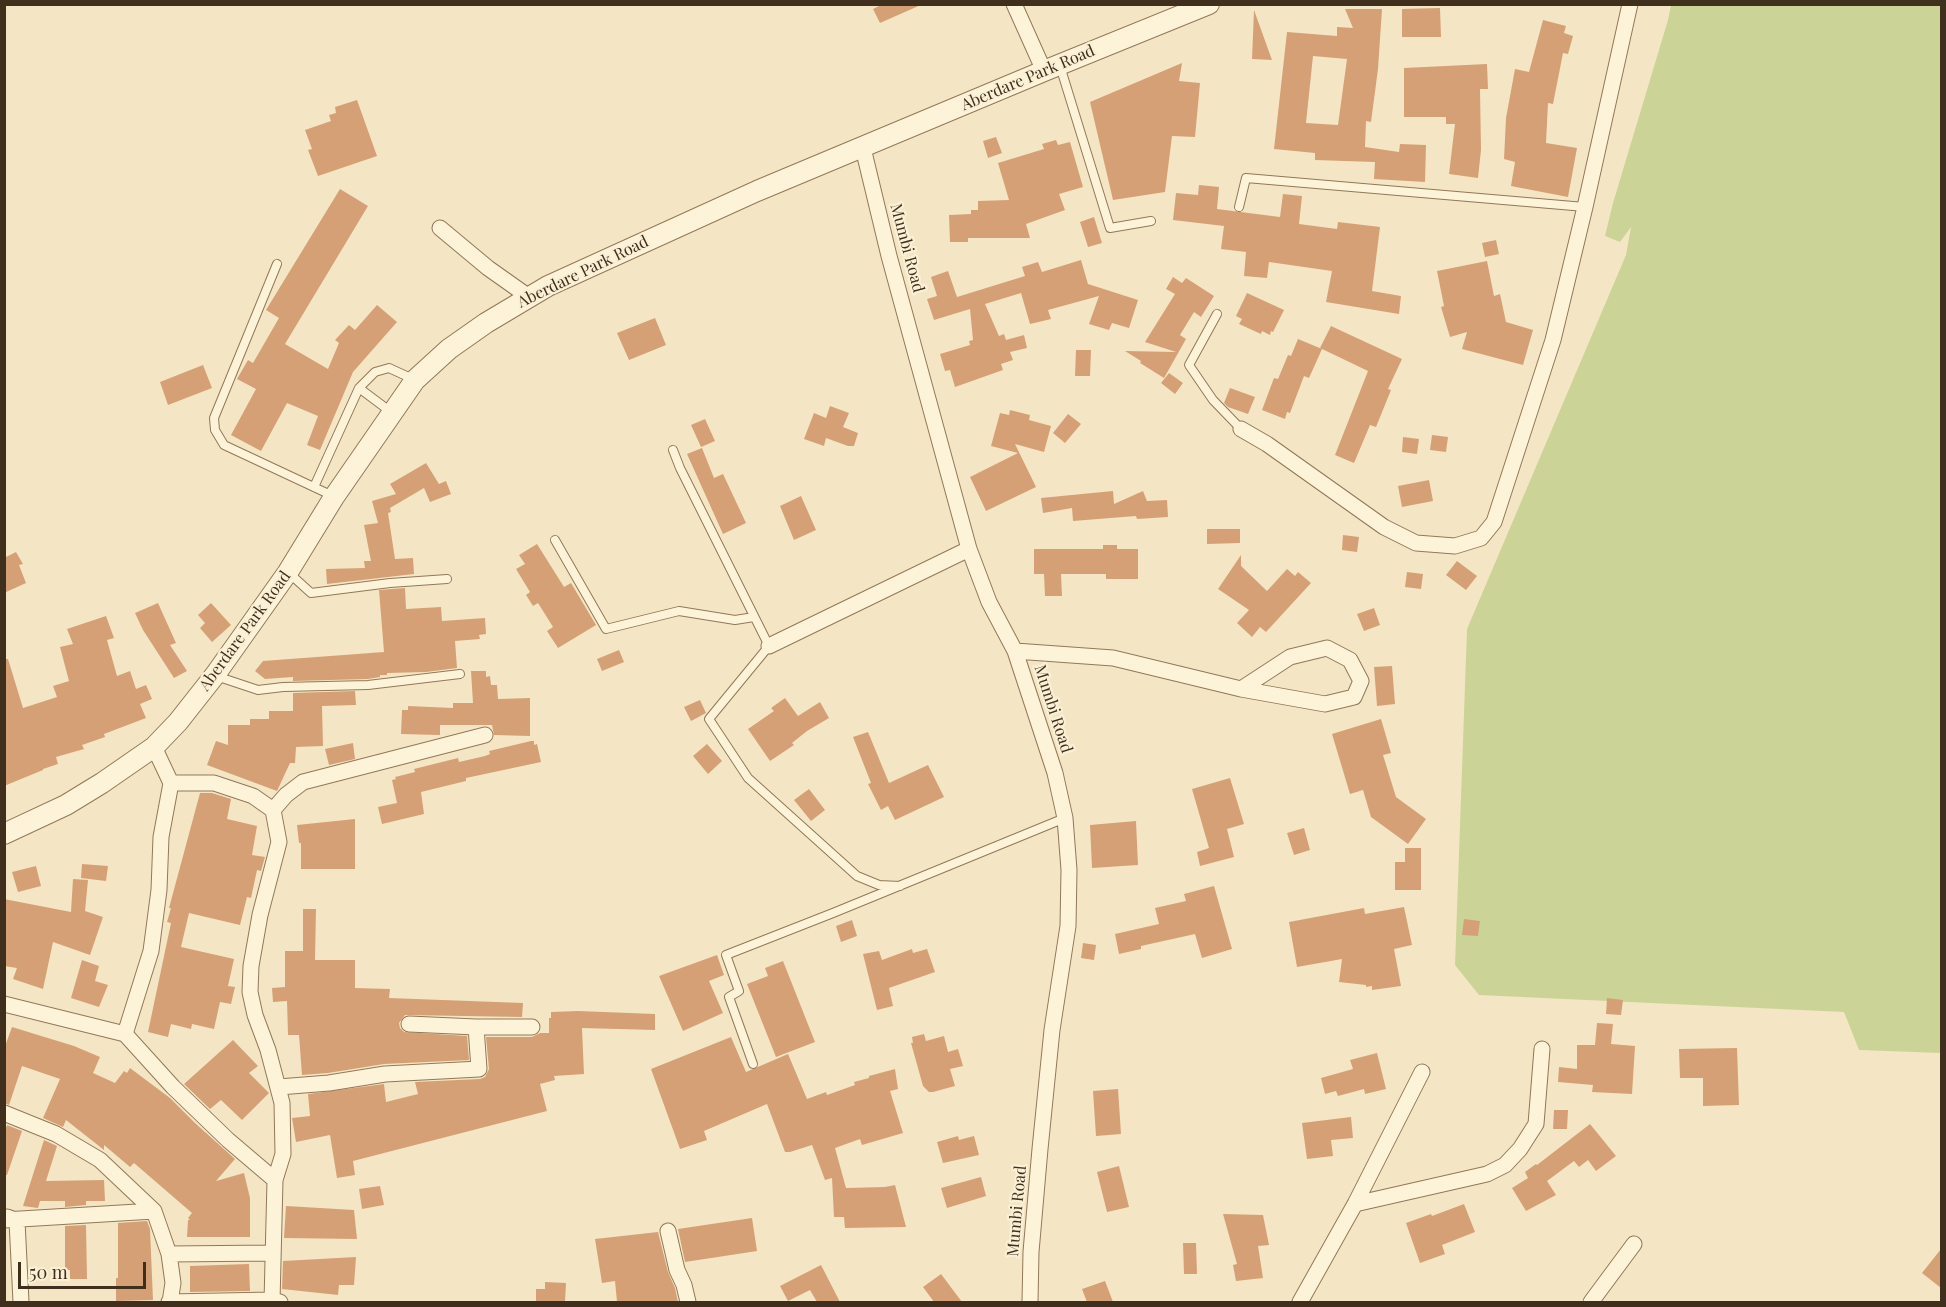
<!DOCTYPE html>
<html>
<head>
<meta charset="utf-8">
<style>
	body { margin:0 }
	#map { position:relative; width:1946px; height:1307px; overflow:hidden; background:#f4e6c4; font-family:"Playfair Display",serif }
	canvas { display:block }
	.frame { position:absolute; inset:0; border:6px solid #402f1d; pointer-events:none }
	.scale { position:absolute; left:18px; top:1262px; width:128px; height:27px; box-sizing:border-box; border:3px solid #402f1d; border-top:0; padding-left:8px; font-size:18px; line-height:21px; white-space:nowrap; color:#402f1d; -webkit-text-stroke:4px #faf0d5; paint-order:stroke }
</style>
</head>
<body>
<div id="map">
<canvas width="1946" height="1307"></canvas>
<div class="frame"></div>
<div class="scale">50 m</div>
</div>
<script>
const g = document.querySelector('canvas').getContext('2d');
g.lineJoin = 'round';
function fillPath(path, color) { g.fillStyle = color; g.fill(path, 'evenodd'); }
const poly = rows => new Path2D(rows.map(r => 'M' + r).join(''));
function stroke(path, color, width, dash) { g.strokeStyle = color; g.lineWidth = width; g.lineCap = dash ? 'butt' : 'round'; g.setLineDash(dash || []); g.stroke(path); }
function write(font, color, halo, rows, align = 'center') {
  g.font = font + ' "Playfair Display",serif'; g.lineWidth = 4.5; g.setLineDash([]); g.textBaseline = 'middle'; g.strokeStyle = halo; g.fillStyle = color; for (const [text, x, y, turn = 0] of rows) {
    g.save(); g.translate(x, y); g.rotate((+turn || 0) * Math.PI / 180); g.textAlign = isNaN(turn) ? turn : align; if (halo) g.strokeText(text, 0, 0); g.fillText(text, 0, 0); g.restore();
  }
}
fillPath(poly([
	[1671,5,1941,5,1941,1053,1859,1050,1844,1012,1479,995,1455,965,1467,629,1626,255,1631,227,1620,242,1605,236,1613,203,1668,20]
]), '#cbd496');
fillPath(poly([
	[883,4,923,4,880,23,873,9],
	[1440,8,1441,37,1402,37,1402,9],
	[1345,9,1382,9,1378,69,1371,122,1366,121,1365,147,1399,152,1400,144,1426,145,1425,182,1374,179,1375,162,1315,160,1315,153,1274,149,1287,32,1337,36,1337,27,1353,28],
	[1313,56,1347,59,1338,125,1306,123],
	[1254,10,1272,60,1252,59],
	[1543,20,1566,26,1564,33,1573,36,1568,54,1563,53,1553,104,1548,103,1546,143,1577,148,1568,197,1511,186,1515,162,1504,159,1506,118,1515,69,1529,72],
	[1182,63,1179,81,1200,83,1195,137,1172,136,1165,192,1113,200,1090,102],
	[1487,64,1488,89,1480,89,1481,150,1478,178,1449,174,1455,124,1446,124,1446,117,1404,117,1404,68],
	[357,100,377,156,318,176,308,150,312,149,305,130,331,121,329,115,336,113,335,107],
	[996,137,1002,153,988,158,983,141],
	[1056,140,1058,145,1070,142,1083,187,1059,194,1065,210,1026,224,1030,238,968,238,968,242,950,242,949,215,971,214,971,210,978,210,978,201,1009,200,998,163,1044,149,1042,144],
	[1199,185,1219,187,1217,209,1280,217,1283,194,1302,196,1299,224,1337,229,1338,222,1380,227,1372,291,1401,296,1399,314,1326,302,1332,271,1269,262,1267,278,1244,276,1246,252,1221,249,1224,226,1173,220,1176,193,1198,195],
	[340,189,368,206,285,344,328,369,339,343,335,340,349,325,355,330,377,305,397,322,353,372,320,450,307,445,318,416,287,403,261,451,231,435,256,389,237,379,248,360,253,363,279,318,266,310],
	[1094,217,1102,243,1088,247,1080,222],
	[1496,240,1499,254,1485,257,1482,243],
	[1081,260,1088,284,1138,300,1129,328,1112,323,1109,330,1089,324,1099,296,1048,310,1051,319,1030,324,1021,293,985,304,999,336,1004,334,1006,340,1024,335,1027,348,1010,352,1013,360,1001,364,1003,370,955,387,950,370,945,371,940,354,970,345,969,341,973,340,970,309,934,320,927,299,937,296,931,277,948,271,957,297,1025,276,1022,267,1038,262,1042,272],
	[1487,261,1494,296,1500,294,1506,322,1533,330,1523,365,1462,349,1467,332,1450,337,1441,307,1444,306,1437,271],
	[1173,277,1182,283,1186,278,1214,296,1201,317,1194,312,1180,335,1186,339,1164,378,1140,363,1141,361,1125,351,1176,352,1145,342,1175,294,1166,289],
	[1247,293,1284,310,1273,332,1271,331,1270,335,1262,331,1261,334,1239,324,1242,319,1236,316],
	[655,318,666,345,629,360,617,333],
	[1331,326,1402,359,1388,389,1391,390,1376,427,1370,425,1354,463,1335,455,1368,371,1320,348],
	[1298,339,1322,349,1309,378,1304,376,1290,413,1287,412,1285,419,1262,410,1274,378,1278,379,1288,355,1291,356],
	[1076,350,1091,350,1090,376,1075,376],
	[203,365,212,388,168,405,160,382],
	[1169,373,1183,383,1175,394,1161,383],
	[1230,388,1255,397,1248,414,1228,407,1224,403],
	[830,406,849,413,843,427,858,433,854,446,848,446,826,438,824,446,804,439,814,413,826,418],
	[1010,410,1030,415,1029,420,1051,426,1044,452,1015,444,1036,487,986,511,970,477,1018,453,991,446,1000,413,1009,415],
	[1068,414,1081,424,1065,443,1053,433],
	[705,419,715,441,701,447,691,425],
	[1432,435,1448,437,1446,452,1430,450],
	[1403,437,1419,439,1417,454,1402,452],
	[702,448,714,478,723,474,746,523,723,534,687,454],
	[426,463,439,484,446,481,451,494,430,502,424,488,390,508,391,512,388,513,395,559,413,558,414,574,327,584,326,569,365,568,364,561,371,561,364,525,378,523,372,501,396,494,390,484],
	[1429,480,1433,501,1402,507,1398,486],
	[1113,491,1114,504,1143,491,1147,501,1167,500,1168,517,1137,519,1136,516,1073,521,1072,508,1043,513,1041,498],
	[801,496,816,530,794,540,780,506],
	[1207,529,1240,529,1240,543,1207,544],
	[1343,535,1359,537,1357,552,1342,550],
	[537,544,564,587,571,583,596,625,558,648,547,631,553,627,538,603,533,606,526,595,530,592,516,569,525,564,519,555],
	[1103,545,1117,545,1117,549,1138,549,1138,579,1106,579,1106,574,1061,574,1062,596,1045,596,1044,574,1034,574,1034,549,1103,549],
	[16,552,23,564,19,565,26,583,4,593,4,558],
	[1241,555,1241,566,1267,591,1287,569,1295,576,1298,572,1311,583,1266,632,1260,627,1252,637,1237,623,1249,610,1218,589],
	[1457,561,1477,576,1466,590,1446,575],
	[1407,572,1423,574,1421,589,1405,587],
	[405,588,406,609,441,607,442,621,485,618,486,634,479,635,480,639,455,641,457,668,426,672,387,673,387,675,380,675,380,677,368,679,293,681,293,677,265,679,255,671,263,661,384,652,379,590],
	[158,603,176,643,170,645,187,671,174,678,143,630,135,613],
	[211,603,231,625,212,642,200,628,205,623,198,615],
	[1374,608,1380,625,1364,631,1357,614],
	[106,616,114,638,107,640,117,676,130,671,136,689,146,685,152,699,140,704,146,718,104,734,105,737,82,745,84,749,56,757,58,764,43,769,43,770,4,786,4,659,8,659,23,708,57,697,53,686,69,681,60,647,73,644,67,629],
	[619,650,624,662,602,671,597,659],
	[1392,666,1395,704,1377,706,1374,667],
	[471,671,486,671,486,677,490,676,491,685,497,685,498,699,530,698,530,736,494,735,492,725,440,725,440,735,401,734,402,710,408,710,408,706,453,708,453,703,473,703],
	[355,691,356,705,322,706,323,746,296,747,295,763,290,763,277,791,207,765,216,741,228,745,228,725,250,725,250,719,269,719,269,711,293,711,293,693],
	[785,698,798,716,820,702,829,718,807,731,792,743,794,745,770,761,748,729,774,711,771,708],
	[700,700,706,713,691,721,684,707],
	[1381,719,1391,753,1383,755,1396,797,1426,819,1408,844,1371,817,1363,790,1350,794,1332,734],
	[868,732,889,783,928,765,944,797,895,820,888,806,881,810,868,784,871,783,853,737],
	[531,741,534,741,534,745,537,744,541,762,466,778,466,781,421,792,424,814,382,824,378,807,397,803,392,780,396,779,395,777,415,772,414,769,458,758,459,762,485,756,490,754,489,751],
	[353,743,355,759,329,765,325,749],
	[707,744,722,761,708,774,693,756],
	[1230,778,1244,824,1227,829,1234,857,1200,866,1197,852,1209,848,1192,789],
	[809,789,825,810,811,821,794,800],
	[200,793,212,793,231,799,227,819,257,826,252,855,265,857,261,871,257,870,251,898,247,897,240,925,189,913,181,947,234,959,228,986,235,987,231,1004,220,1002,214,1029,192,1024,191,1029,171,1024,168,1037,148,1032,171,923,167,922,171,908,169,908],
	[355,819,355,869,301,869,301,843,299,843,297,825],
	[1136,821,1138,865,1092,868,1090,825],
	[1304,828,1310,850,1294,855,1287,833],
	[1405,848,1421,848,1421,890,1395,890,1395,862,1405,862],
	[82,864,108,866,106,881,81,878],
	[36,866,41,886,18,892,12,872],
	[73,879,88,880,85,911,103,917,90,955,53,942,43,989,13,979,17,968,4,966,4,899,71,912],
	[1214,886,1232,949,1202,958,1195,934,1141,946,1141,949,1119,954,1115,934,1159,924,1155,908,1186,901,1184,894],
	[1404,907,1412,945,1394,949,1401,986,1372,990,1372,986,1366,987,1366,985,1339,982,1342,959,1297,967,1289,922,1364,908,1365,914],
	[303,909,316,909,315,960,355,960,355,988,390,989,389,998,523,1003,522,1017,405,1015,399,1023,400,1028,404,1032,467,1036,469,1060,384,1064,328,1073,302,1075,299,1035,288,1035,287,1001,273,1002,272,988,285,987,285,951,303,951],
	[1464,919,1480,921,1478,936,1462,935],
	[852,920,857,936,841,942,836,926],
	[1083,943,1096,945,1094,960,1081,958],
	[912,949,913,953,927,949,935,972,889,988,893,1006,877,1010,863,954,879,951,882,960],
	[717,955,724,975,709,981,723,1013,683,1031,659,976],
	[82,960,99,966,95,981,108,985,99,1007,71,998],
	[783,961,815,1042,776,1057,747,984,768,976,765,968],
	[1607,998,1623,1000,1621,1015,1606,1014],
	[578,1011,655,1014,655,1030,582,1028,584,1074,554,1076,555,1080,540,1084,547,1111,353,1161,355,1175,337,1178,330,1135,296,1142,292,1118,310,1116,308,1094,384,1084,386,1102,418,1094,415,1082,480,1079,485,1077,489,1069,486,1037,532,1037,540,1033,549,1033,549,1018,551,1018,551,1012],
	[1597,1023,1613,1024,1611,1044,1635,1046,1632,1094,1592,1092,1593,1085,1558,1082,1559,1067,1577,1069,1577,1045,1595,1045],
	[12,1027,74,1046,100,1057,93,1073,115,1083,124,1071,127,1073,130,1068,170,1098,195,1123,235,1159,216,1181,244,1173,250,1198,250,1237,187,1237,188,1220,190,1220,188,1218,192,1213,134,1163,130,1167,104,1145,104,1150,66,1120,63,1127,43,1118,60,1079,22,1066,9,1105,4,1103,4,1049],
	[924,1034,926,1041,944,1036,948,1052,958,1049,963,1066,950,1069,955,1086,933,1092,929,1092,923,1086,911,1043,913,1043,912,1037],
	[731,1037,746,1072,788,1054,807,1099,826,1092,827,1095,855,1085,854,1082,869,1078,869,1076,895,1069,898,1089,890,1091,903,1133,862,1145,860,1139,835,1148,846,1188,885,1187,895,1185,906,1227,845,1228,844,1217,834,1217,832,1178,825,1180,812,1145,790,1152,785,1152,767,1104,704,1131,707,1140,680,1149,651,1069],
	[233,1040,258,1066,249,1073,269,1093,242,1120,221,1100,210,1109,184,1084],
	[1737,1048,1739,1105,1703,1106,1703,1078,1680,1078,1679,1049],
	[1377,1053,1386,1089,1365,1094,1364,1089,1338,1096,1336,1091,1325,1094,1321,1078,1353,1069,1350,1060],
	[1118,1089,1121,1134,1096,1136,1093,1091],
	[1554,1110,1568,1110,1567,1129,1553,1129],
	[1351,1117,1353,1138,1331,1140,1333,1156,1307,1159,1302,1123],
	[1590,1124,1616,1156,1596,1171,1588,1160,1579,1167,1574,1161,1547,1181,1556,1195,1526,1211,1512,1188,1528,1178,1525,1172,1536,1164,1537,1165],
	[7,1125,22,1131,7,1175,4,1175,4,1134],
	[958,1136,959,1140,974,1136,979,1155,943,1163,937,1142],
	[44,1140,57,1146,46,1181,104,1180,105,1201,86,1201,86,1205,65,1207,65,1201,40,1201,38,1208,23,1206],
	[1119,1166,1129,1207,1107,1212,1097,1172],
	[981,1177,986,1196,947,1208,941,1188],
	[380,1186,384,1205,362,1209,359,1189],
	[1464,1204,1475,1232,1442,1245,1445,1254,1420,1263,1406,1223,1431,1214,1432,1216],
	[286,1206,354,1210,357,1239,284,1238],
	[1223,1214,1263,1215,1269,1245,1258,1246,1263,1278,1236,1281,1233,1265,1237,1264],
	[752,1218,757,1251,685,1262,678,1229],
	[147,1221,150,1229,153,1300,116,1301,116,1278,118,1278,118,1223],
	[86,1225,87,1279,70,1279,70,1270,65,1270,65,1226],
	[658,1232,668,1272,675,1288,678,1302,617,1302,615,1281,602,1283,595,1239],
	[1183,1243,1196,1243,1197,1274,1184,1274],
	[1941,1249,1941,1288,1922,1273],
	[356,1257,354,1285,339,1285,338,1295,282,1289,283,1261],
	[249,1264,250,1291,190,1292,190,1266],
	[821,1265,840,1302,817,1302,810,1290,788,1301,780,1286],
	[941,1274,962,1302,934,1302,923,1287],
	[1105,1281,1113,1302,1087,1302,1082,1289],
	[545,1282,566,1283,565,1302,536,1302,536,1289,545,1289]
]), '#d6a076');
const service = poly([
	[1060,66,1110,228,1151,221],
	[1239,207,1246,178,1585,207],
	[277,264,214,418,215,430,224,445,333,496],
	[1217,314,1189,365,1213,400,1241,429],
	[359,388,391,412],
	[673,450,680,468,769,646,709,719,748,778,857,876,879,885,900,886],
	[314,487,359,388,375,372,389,368,413,379],
	[555,540,606,629,679,611,735,620,754,617],
	[289,573,311,593,390,583,447,579],
	[216,676,258,690,283,687,368,685,460,674],
	[753,1064,729,997,739,991,726,955,833,913,1065,818]
]);
const minor = poly([
	[1014,4,1044,71],
	[863,148,889,256,969,549,989,602,1015,651,1055,773,1065,818,1069,870,1068,926,1052,1030,1040,1149,1031,1252,1030,1302],
	[440,228,488,268,529,297],
	[1241,429,1267,444,1384,527,1416,543,1455,546,1481,538,1494,522,1553,340,1585,207,1630,4],
	[769,646,969,549],
	[1015,651,1113,658,1241,689,1325,704,1354,697,1361,681,1350,660,1327,648,1290,657,1241,689],
	[154,747,171,783,161,837,159,890,151,951,125,1034,173,1087,228,1140,275,1180,272,1302],
	[171,783,214,783,253,796,273,810,279,842,260,915,251,966,250,992,255,1015,268,1050,282,1103,283,1154,275,1180],
	[273,810,286,795,303,782,485,735],
	[4,1004,125,1034],
	[409,1024,476,1027,532,1027],
	[279,1087,329,1083,385,1074,479,1069,476,1027],
	[4,1113,56,1134,100,1160,154,1211,169,1254,173,1283,170,1302],
	[1355,1204,1487,1174,1505,1165,1520,1149,1536,1124,1542,1049],
	[7,1217,17,1221,21,1302],
	[4,1220,154,1211],
	[668,1231,677,1270,684,1285,688,1302],
	[169,1254,272,1253],
	[169,1302,272,1300,280,1302],
	[1300,1302,1355,1204,1422,1072],
	[1591,1302,1634,1244]
]);
const tertiary = poly([
	[4,834,66,805,102,783,154,747,178,722,215,675,288,572,334,497,415,380,449,349,486,323,548,286,757,191,1044,71,1209,4]
]);
stroke(service, '#917858', 10);
stroke(minor, '#917858', 17);
stroke(tertiary, '#917858', 22);
stroke(service, '#fdf3d9', 8);
stroke(minor, '#fdf3d9', 15);
stroke(tertiary, '#fdf3d9', 20);
write('16px', '#402f1d', '#faf0d5', [
	["Aberdare Park Road",1028,78,-23],
	["Mumbi Road",907,248,75],
	["Aberdare Park Road",583,272,-26],
	["Aberdare Park Road",245,631,-54],
	["Mumbi Road",1053,709,72],
	["Mumbi Road",1017,1211,-85]
]);
</script>
</body>
</html>
